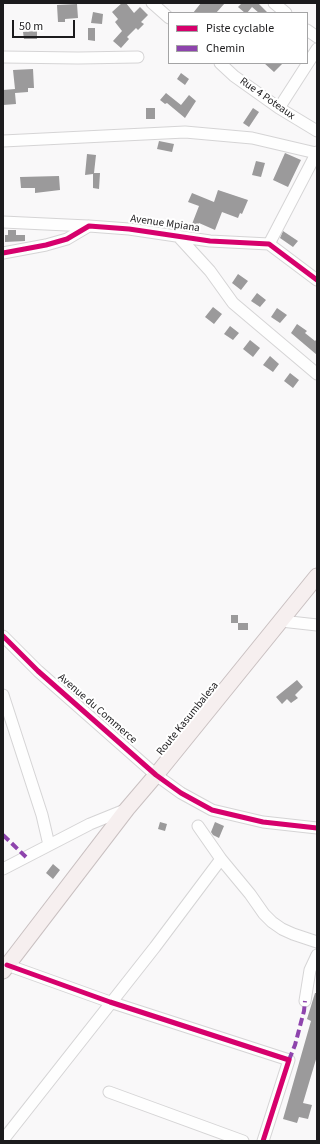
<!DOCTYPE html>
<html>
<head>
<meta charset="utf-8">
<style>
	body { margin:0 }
	#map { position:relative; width:320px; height:1144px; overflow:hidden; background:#f9f8f9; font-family:"Source Sans 3",sans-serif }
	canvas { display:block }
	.frame { position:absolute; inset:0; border:4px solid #1c1b1d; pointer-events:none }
	.legend { position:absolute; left:168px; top:12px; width:140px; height:52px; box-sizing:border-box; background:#fff; border:1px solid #a4a4a5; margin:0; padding:5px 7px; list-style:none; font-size:12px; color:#1c1b1d }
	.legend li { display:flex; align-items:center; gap:8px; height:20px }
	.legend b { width:20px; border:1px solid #a4a4a5 }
	.scale { position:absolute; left:12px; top:20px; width:63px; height:18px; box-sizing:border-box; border:2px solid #1c1b1d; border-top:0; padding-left:5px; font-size:12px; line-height:14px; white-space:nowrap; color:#1c1b1d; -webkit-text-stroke:3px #fff; paint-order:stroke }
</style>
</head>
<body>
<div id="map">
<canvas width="320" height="1144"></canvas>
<div class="frame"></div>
<ul class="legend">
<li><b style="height:5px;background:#d6006c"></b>Piste cyclable</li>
<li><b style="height:5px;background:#8e44ad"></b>Chemin</li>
</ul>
<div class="scale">50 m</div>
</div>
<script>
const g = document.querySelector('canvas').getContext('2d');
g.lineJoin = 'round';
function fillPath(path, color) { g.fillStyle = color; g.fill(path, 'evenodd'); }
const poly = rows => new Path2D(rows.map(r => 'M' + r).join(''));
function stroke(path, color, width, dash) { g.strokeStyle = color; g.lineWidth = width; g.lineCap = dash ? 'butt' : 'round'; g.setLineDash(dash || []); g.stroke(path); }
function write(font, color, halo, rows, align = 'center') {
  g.font = font + ' "Source Sans 3",sans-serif'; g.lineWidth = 4; g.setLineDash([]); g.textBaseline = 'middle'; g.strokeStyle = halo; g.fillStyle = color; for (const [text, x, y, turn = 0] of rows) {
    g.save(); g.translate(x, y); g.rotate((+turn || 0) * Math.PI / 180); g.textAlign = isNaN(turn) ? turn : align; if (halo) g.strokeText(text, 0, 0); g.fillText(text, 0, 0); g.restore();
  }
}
fillPath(poly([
	[122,3,126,3,134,13,140,7,148,15,141,22,144,24,138,30,136,28,127,37,129,39,121,48,113,41,122,31,115,22,118,19,112,12],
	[201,3,225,3,216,13,193,13],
	[242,3,258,3,268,13,259,13,252,7,247,13,245,13,238,7],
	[77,4,78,18,65,19,65,22,58,22,57,5],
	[93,12,103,14,102,24,91,23],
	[88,28,95,28,95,41,88,40],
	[37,31,37,39,24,39,23,32],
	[264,63,283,63,274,72],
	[33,69,34,88,28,88,28,92,15,93,16,104,3,105,3,90,15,89,13,70],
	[181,73,189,79,185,85,177,79],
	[166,93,181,105,189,95,196,101,185,118,167,103,165,104,160,100],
	[146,108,155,108,155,119,146,119],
	[253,108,259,112,249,127,243,123],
	[159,141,174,144,172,152,157,149],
	[285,153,301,160,288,187,273,180],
	[87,154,96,155,94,173,100,173,99,189,93,188,93,174,85,175],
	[256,161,265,163,261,177,252,175],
	[59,176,60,190,35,193,35,188,21,188,20,177],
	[218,190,248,200,242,214,240,213,238,218,222,212,215,230,199,223,198,226,192,224,199,206,188,202,192,193,214,202],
	[8,230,16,230,16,235,25,235,25,241,5,242,5,235,8,235],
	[283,231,298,241,293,247,280,238],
	[238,274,248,281,241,290,232,283],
	[257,293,266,300,260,307,251,301],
	[213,307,222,314,214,324,205,317],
	[277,308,287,315,280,323,271,317],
	[297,324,307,331,305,333,315,341,317,339,317,355,291,333],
	[230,326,239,333,233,340,224,334],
	[250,340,260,348,253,357,243,349],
	[270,356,279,364,273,372,263,365],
	[290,373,299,380,293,388,284,381],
	[231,615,238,615,238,623,231,623],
	[238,623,248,623,248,630,238,630],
	[297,680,303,687,295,695,298,698,291,703,287,699,282,704,276,697],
	[160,822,167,824,165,831,158,829],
	[215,822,224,826,219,838,213,835,211,832],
	[53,864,60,870,53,879,46,873],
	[315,993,317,993,317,1056,303,1103,312,1105,308,1119,299,1117,297,1123,283,1119,311,1021,307,1019]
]), '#9b9a9b');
const minor = poly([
	[152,3,169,18],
	[274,3,286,13],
	[307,30,317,37],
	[3,57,78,58,138,57],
	[220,63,234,76,279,108,317,131],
	[279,108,317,49],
	[3,141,185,132,252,138,316,153],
	[3,222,88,226],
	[177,235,210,271,233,303,317,374],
	[269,244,317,152],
	[3,253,46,245,67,239,89,226,129,229,210,241,269,244,317,280],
	[281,621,317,625],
	[3,636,38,671,156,775,181,793,212,810,263,822,317,828],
	[3,695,42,815,49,845],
	[198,826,221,859,250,894,264,914,272,922,282,929,293,934,317,942],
	[3,869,90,824,127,809],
	[7,965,110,1002,289,1060,263,1141],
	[305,1001,310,970,317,955],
	[109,1092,243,1141],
	[3,1140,155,947,221,859]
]);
const highway = poly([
	[3,971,127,809,156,775,317,576]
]);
stroke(minor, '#d5d4d5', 13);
stroke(highway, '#c9c0c1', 17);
stroke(minor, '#fefefe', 11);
stroke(highway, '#f6efef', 15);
stroke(poly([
	[3,835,26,857],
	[289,1060,295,1045,304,1011,305,1001]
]), '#8e44ad', 4, [8, 4]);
stroke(poly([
	[3,253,46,245,67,239,89,226,129,229,210,241,269,244,317,280],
	[3,636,38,671,156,775,181,793,212,810,263,822,317,828],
	[7,965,110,1002,289,1060,263,1141]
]), '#d6006c', 5);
write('11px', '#1c1b1d', '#fff', [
	["Rue 4 Poteaux",267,99,35],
	["Avenue Mpiana",165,224,8],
	["Avenue du Commerce",97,709,41],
	["Route Kasumbalesa",188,719,-51]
]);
</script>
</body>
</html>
